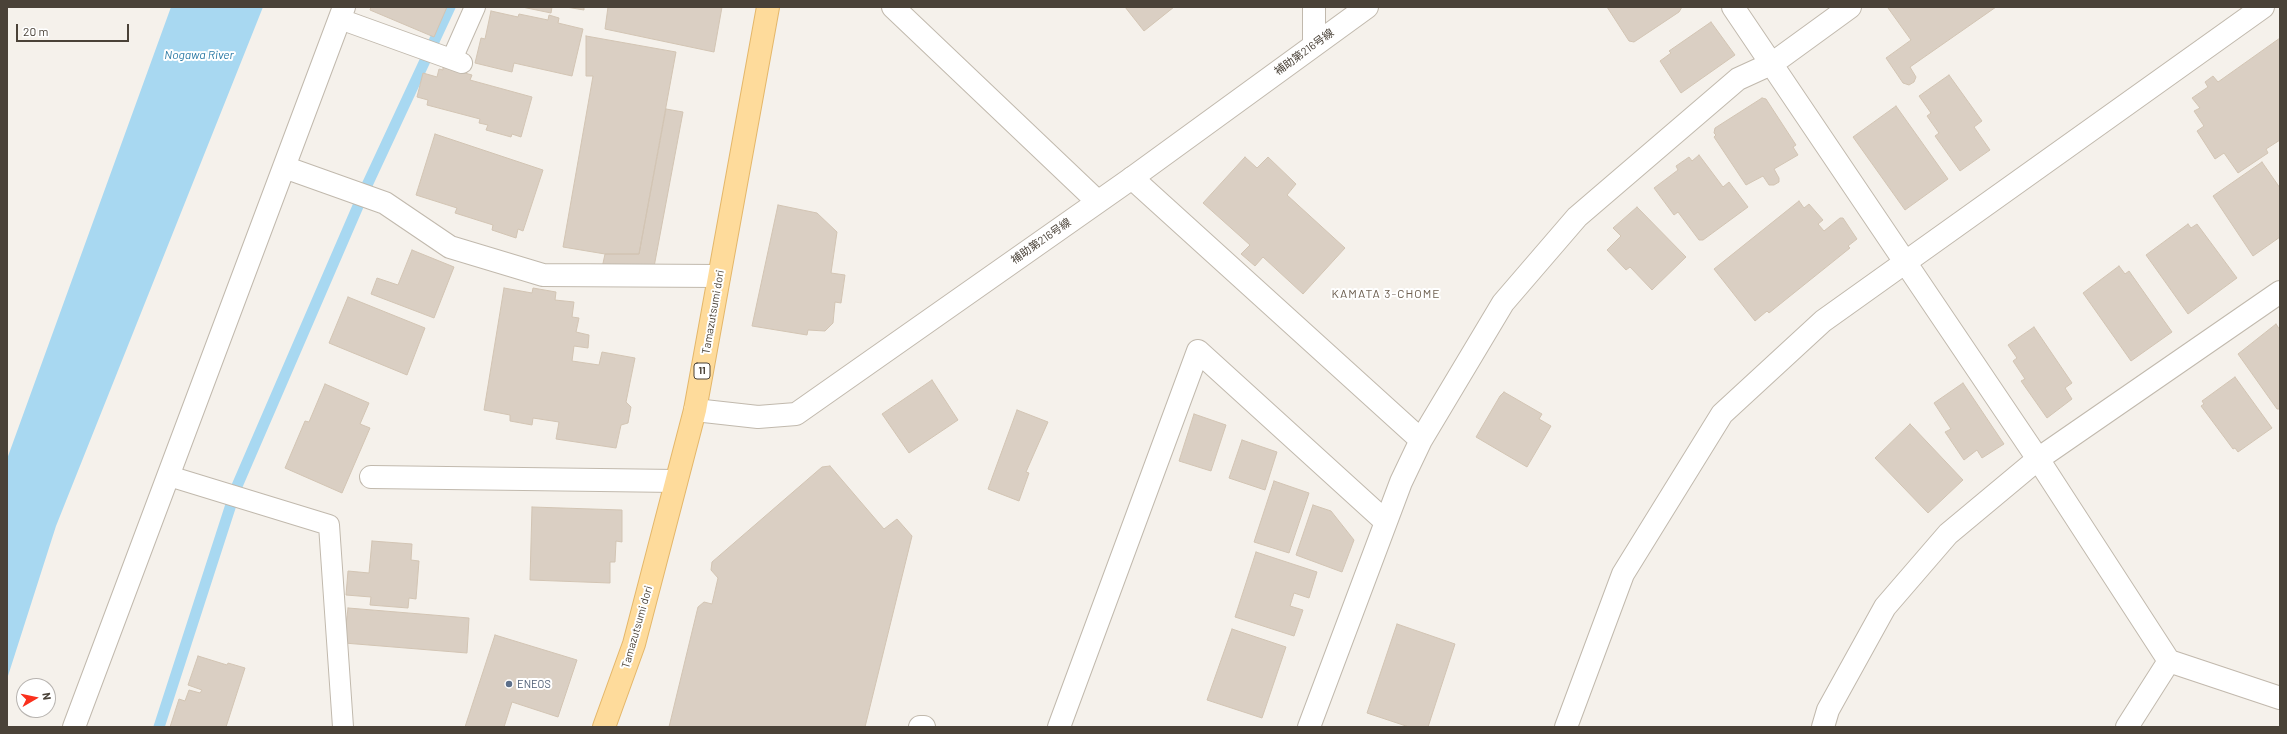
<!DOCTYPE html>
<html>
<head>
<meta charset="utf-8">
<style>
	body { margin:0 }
	#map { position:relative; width:2287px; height:734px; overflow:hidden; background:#f5f1eb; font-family:Barlow,sans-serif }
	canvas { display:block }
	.frame { position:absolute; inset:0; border:8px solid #4a4238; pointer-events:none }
	.north { position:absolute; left:16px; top:678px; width:40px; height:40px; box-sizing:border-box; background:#fff; border:1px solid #b7b3af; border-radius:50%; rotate:81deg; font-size:11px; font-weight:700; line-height:16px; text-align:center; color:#4a4238 }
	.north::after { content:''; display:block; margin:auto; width:14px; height:18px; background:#fa301d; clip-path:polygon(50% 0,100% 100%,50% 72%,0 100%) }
	.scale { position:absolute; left:16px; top:24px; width:113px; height:18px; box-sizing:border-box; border:2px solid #4a4238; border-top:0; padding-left:5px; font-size:12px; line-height:14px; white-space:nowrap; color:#4a4238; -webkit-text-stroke:3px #fff; paint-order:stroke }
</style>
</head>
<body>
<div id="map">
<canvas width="2287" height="734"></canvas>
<div class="frame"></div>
<div class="north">N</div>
<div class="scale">20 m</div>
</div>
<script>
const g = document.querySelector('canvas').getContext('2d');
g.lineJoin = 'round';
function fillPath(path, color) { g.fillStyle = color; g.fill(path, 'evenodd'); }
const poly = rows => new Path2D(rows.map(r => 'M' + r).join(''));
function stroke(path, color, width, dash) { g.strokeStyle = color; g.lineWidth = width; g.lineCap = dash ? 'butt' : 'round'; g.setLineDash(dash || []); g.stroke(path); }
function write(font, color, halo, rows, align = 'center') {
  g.font = font + ' Barlow,"Noto Sans JP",sans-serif'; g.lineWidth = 4; g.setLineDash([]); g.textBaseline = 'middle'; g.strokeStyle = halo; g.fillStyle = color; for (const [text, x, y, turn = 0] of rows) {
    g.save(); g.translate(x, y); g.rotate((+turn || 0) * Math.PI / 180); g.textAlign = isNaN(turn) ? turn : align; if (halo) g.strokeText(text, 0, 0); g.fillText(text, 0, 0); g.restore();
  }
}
fillPath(poly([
	[171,7,263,7,56,526,7,679,7,459]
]), '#a8d8f1');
stroke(poly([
	[159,727,237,486,368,183,450,7]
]), '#a8d8f1', 11);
const building = poly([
	[371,7,447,7,434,37,370,10,371,7],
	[522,7,552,7,551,13,522,7],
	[566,7,584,7,584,10,566,7],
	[608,7,722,7,714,52,605,29,608,7],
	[1125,7,1174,7,1144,31,1125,7],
	[1607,7,1682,7,1679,12,1634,42,1629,41,1607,7],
	[1890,7,1996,7,1910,67,1916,77,1914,82,1909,85,1903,83,1886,58,1911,40,1888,8,1890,7],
	[491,11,518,17,519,14,548,20,549,15,559,18,558,23,583,29,572,76,514,63,512,72,475,63,481,38,485,39,491,11],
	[1711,22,1735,55,1681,93,1660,61,1671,53,1669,51,1711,22],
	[586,36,676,52,639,254,605,254,563,247,593,76,586,76,586,36],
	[2280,38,2280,140,2266,149,2268,153,2238,173,2224,153,2215,159,2197,131,2204,126,2194,111,2200,108,2192,98,2208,87,2205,82,2213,76,2218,82,2280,38],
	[443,67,472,75,470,80,532,97,521,137,512,134,511,137,486,130,488,125,479,123,480,119,427,105,428,100,417,97,423,73,437,77,439,69,443,70,443,67],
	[1949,75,1982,121,1974,127,1990,150,1960,171,1935,136,1939,133,1927,116,1931,113,1919,96,1949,75],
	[1762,98,1766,99,1796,145,1793,147,1798,155,1774,169,1779,178,1779,182,1774,185,1769,185,1763,176,1746,185,1714,137,1716,135,1714,133,1715,128,1762,98],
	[1896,106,1948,179,1905,210,1853,137,1896,106],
	[666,109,683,112,654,267,602,268,605,254,639,254,666,109],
	[435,134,543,170,523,231,518,229,516,238,492,230,493,225,455,213,457,208,416,195,435,134],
	[1699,155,1723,187,1729,182,1748,207,1703,240,1699,240,1678,212,1674,215,1654,188,1678,170,1676,166,1689,157,1692,161,1699,155],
	[1245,157,1257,168,1268,157,1296,184,1287,195,1345,248,1303,294,1263,257,1255,266,1241,254,1250,245,1203,203,1245,157],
	[2262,162,2280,188,2280,237,2253,256,2213,196,2262,162],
	[1799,201,1804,208,1809,204,1823,220,1818,224,1824,231,1840,218,1843,218,1857,239,1848,246,1850,248,1769,313,1767,311,1755,321,1714,269,1799,201],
	[778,205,817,213,837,232,831,273,845,275,841,303,835,302,833,323,825,331,808,330,807,335,752,326,778,205],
	[1637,207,1686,257,1652,290,1630,267,1626,270,1607,250,1621,236,1613,228,1637,207],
	[2188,224,2191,228,2197,224,2237,278,2188,314,2146,255,2188,224],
	[412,250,454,267,434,318,371,294,377,278,398,285,412,250],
	[2119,266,2125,274,2129,271,2172,332,2131,361,2083,293,2119,266],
	[504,288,532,293,533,288,556,292,555,300,574,302,572,317,579,318,576,332,589,335,588,348,574,346,572,361,599,365,602,352,635,358,626,402,631,407,628,423,621,425,616,448,556,439,559,422,533,418,532,425,510,421,510,415,484,410,504,288],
	[348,297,425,328,407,375,329,343,348,297],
	[2276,324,2280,330,2280,409,2277,409,2238,354,2276,324],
	[2034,327,2072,383,2065,388,2072,399,2047,418,2021,381,2025,379,2013,361,2017,358,2008,345,2034,327],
	[2235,377,2272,428,2238,452,2235,448,2233,449,2201,406,2204,404,2202,401,2235,377],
	[932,380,958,420,909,453,882,414,932,380],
	[1963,383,2004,444,1982,458,1977,450,1964,460,1945,432,1951,429,1934,403,1963,383],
	[325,384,369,403,360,424,370,428,342,493,285,468,305,421,309,422,325,384],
	[1504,392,1542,414,1539,419,1551,426,1527,467,1476,437,1500,396,1504,392],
	[1017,410,1048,422,1026,472,1029,473,1019,501,988,489,1017,410],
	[1194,414,1226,425,1211,471,1179,461,1194,414],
	[1910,424,1963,480,1928,513,1875,458,1910,424],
	[1242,440,1277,452,1265,490,1229,478,1242,440],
	[830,466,884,529,897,519,912,536,865,727,669,727,698,607,704,602,712,604,718,578,711,570,712,562,822,467,830,466],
	[1274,481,1309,493,1289,553,1254,542,1274,481],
	[1313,505,1331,511,1354,540,1342,572,1296,555,1313,505],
	[532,507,622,510,622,542,616,541,615,562,610,562,610,583,530,580,532,507],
	[372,541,412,544,411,560,419,561,416,599,409,598,408,608,370,605,371,597,346,595,348,571,369,573,372,541],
	[1256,552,1317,572,1309,598,1294,593,1290,606,1303,610,1294,636,1235,617,1256,552],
	[348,608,469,618,467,653,344,643,348,608],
	[1397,624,1455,644,1428,727,1409,727,1367,713,1397,624],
	[1232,629,1286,647,1262,718,1207,700,1232,629],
	[495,635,577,660,558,717,512,702,504,727,465,727,495,635],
	[198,656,227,665,228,663,245,668,226,727,170,727,179,699,185,701,189,690,200,693,202,690,188,685,198,656]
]);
fillPath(building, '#dacfc3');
stroke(building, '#d2c4b3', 1);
const service = poly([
	[340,19,462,63],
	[452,59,475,7],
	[169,476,329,525,343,727]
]);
const minor = poly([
	[893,7,1097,201],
	[1733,7,2038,459,2169,661,2280,698],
	[1314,44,1314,7],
	[284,167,385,203,450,247,543,275,719,276],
	[1132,178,1421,440],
	[371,477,676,481],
	[74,727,344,7],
	[920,727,924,727],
	[1059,727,1198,351,1385,521],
	[1309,727,1401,482,1421,440,1503,303,1577,217,1738,79,1773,63,1850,7],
	[1566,727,1623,574,1722,414,1823,321,2263,7],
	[1823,727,1828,710,1885,607,1948,534,2038,459,2280,292],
	[2127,727,2169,661]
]);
const tertiary = poly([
	[695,410,758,417,796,414,1132,178,1367,7]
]);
const primary = poly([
	[604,727,634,644,695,410,768,7]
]);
stroke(service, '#c1b9ad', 22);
stroke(minor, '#c1b9ad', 24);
stroke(tertiary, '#c1b9ad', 24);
stroke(primary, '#e4b76a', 24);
stroke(service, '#fff', 20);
stroke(minor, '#fff', 22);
stroke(tertiary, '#fff', 22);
stroke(primary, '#fedb9b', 22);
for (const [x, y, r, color] of [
	[509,684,4,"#5c6f8a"]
]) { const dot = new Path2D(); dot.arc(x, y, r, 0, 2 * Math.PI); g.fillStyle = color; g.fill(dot); stroke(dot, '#fff', 1.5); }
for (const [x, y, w] of [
	[702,371,16]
]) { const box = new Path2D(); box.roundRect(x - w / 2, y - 8, w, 16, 3); g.fillStyle = '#fff'; g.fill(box); stroke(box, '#4a4238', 1); }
write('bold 10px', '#4a4238', null, [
	["11",702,371]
]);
write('11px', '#4a4238', '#fff', [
	["補助第216号線",1304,52,-36],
	["補助第216号線",1041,241,-35],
	["Tamazutsumi dori",713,312,-80],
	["Tamazutsumi dori",637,627,-74]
]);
write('11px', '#4e5e75', '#fff', [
	["ENEOS",517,684]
], 'left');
write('italic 12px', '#2d7ba6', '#fff', [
	["Nogawa River",199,55]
]);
g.letterSpacing = '1px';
write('12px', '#6d5f50', '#fff', [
	["KAMATA 3-CHOME",1386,294]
]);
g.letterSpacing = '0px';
</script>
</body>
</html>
